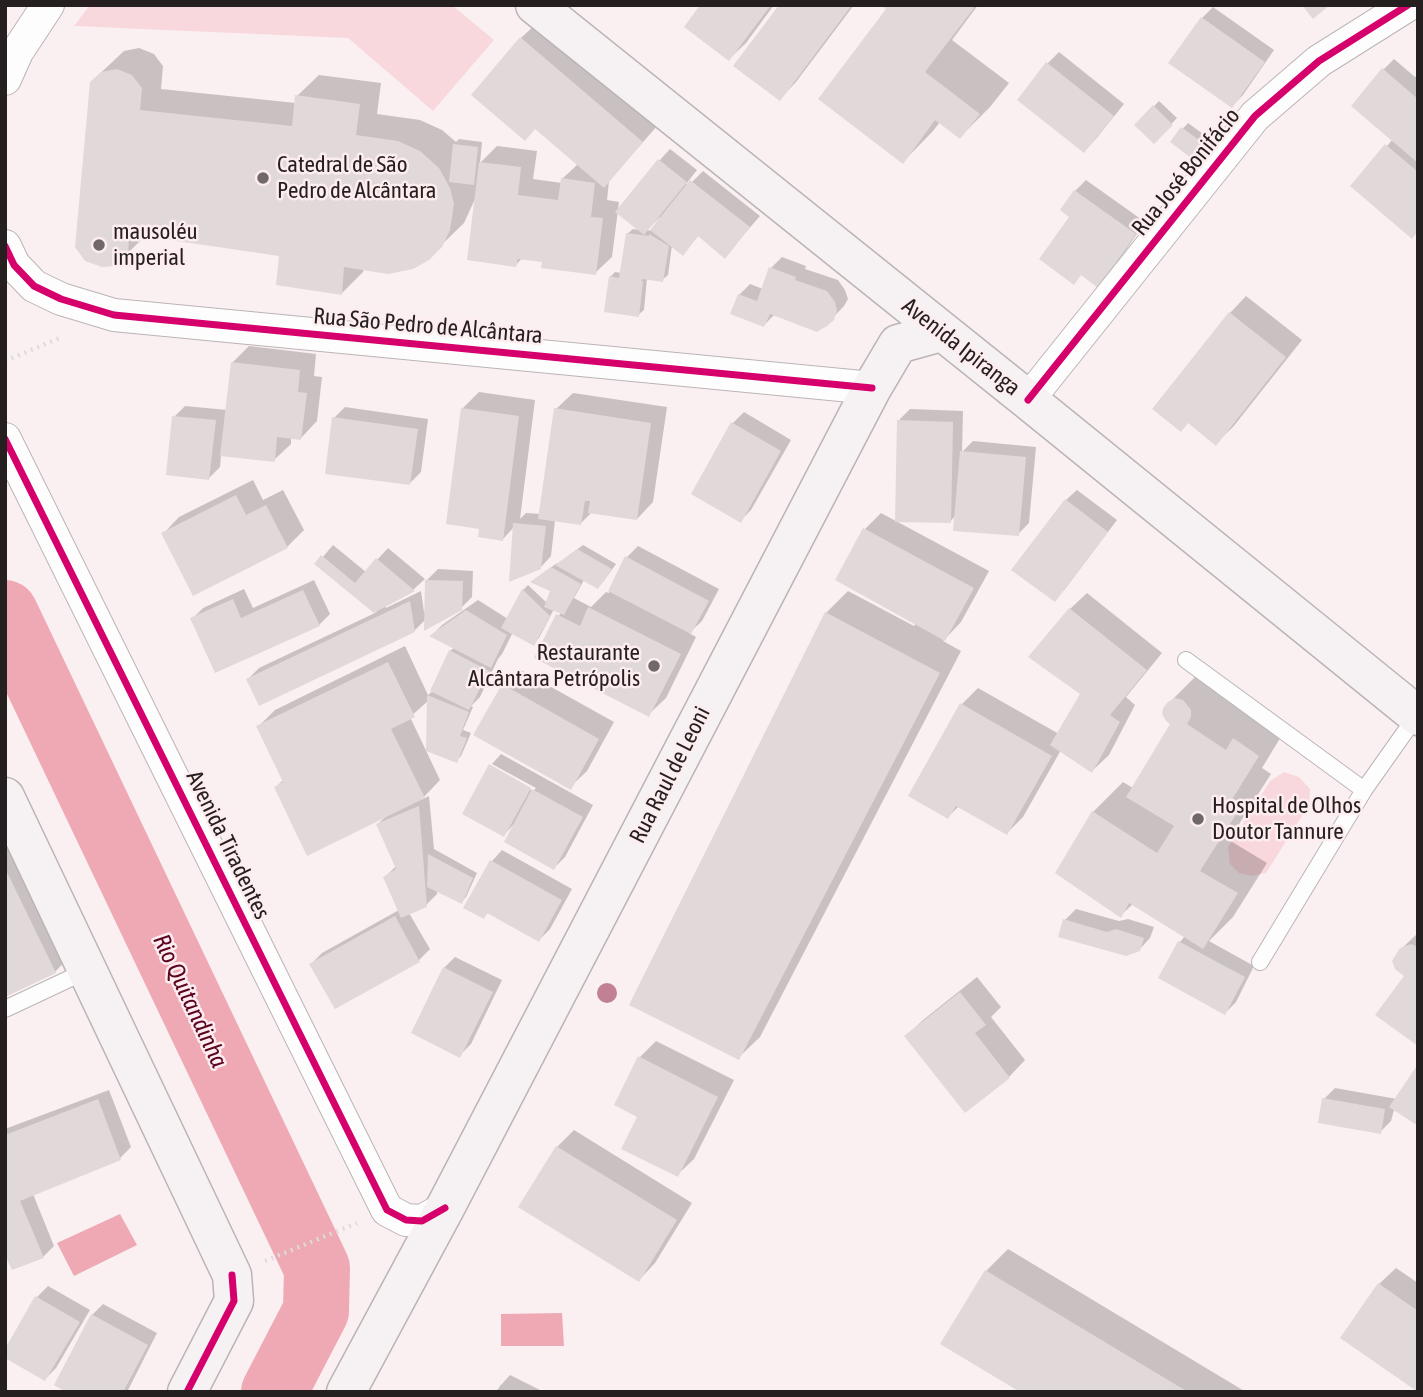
<!DOCTYPE html>
<html>
<head>
<meta charset="utf-8">
<style>
	body { margin:0 }
	#map { position:relative; width:1423px; height:1397px; overflow:hidden; background:#faf0f2; font-family:"Asap Condensed",sans-serif }
	canvas { display:block }
	.frame { position:absolute; inset:0; border:7px solid #251f1f; pointer-events:none }
</style>
</head>
<body>
<div id="map">
<canvas width="1423" height="1397"></canvas>
<div class="frame"></div>
</div>
<script>
const g = document.querySelector('canvas').getContext('2d');
g.lineJoin = 'round';
function fillPath(path, color) { g.fillStyle = color; g.fill(path, 'evenodd'); }
const poly = rows => new Path2D(rows.map(r => 'M' + r).join(''));
function stroke(path, color, width, dash) { g.strokeStyle = color; g.lineWidth = width; g.lineCap = dash ? 'butt' : 'round'; g.setLineDash(dash || []); g.stroke(path); }
function write(font, color, halo, rows, align = 'center') {
  g.font = font + ' "Asap Condensed",sans-serif'; g.lineWidth = 5; g.setLineDash([]); g.textBaseline = 'middle'; g.strokeStyle = halo; g.fillStyle = color; for (const [text, x, y, turn = 0] of rows) {
    g.save(); g.translate(x, y); g.rotate((+turn || 0) * Math.PI / 180); g.textAlign = isNaN(turn) ? turn : align; if (halo) g.strokeText(text, 0, 0); g.fillText(text, 0, 0); g.restore();
  }
}
fillPath(poly([
	[90,5,452,5,494,40,433,111,348,38,74,26],
	[1284,772,1299,777,1310,789,1309,805,1266,873,1251,876,1239,873,1230,864,1228,847,1270,781]
]), '#f9d8dd');
fillPath(poly([
	[120,1214,137,1245,74,1276,57,1243],
	[562,1313,564,1346,501,1346,501,1314]
]), '#eea9b4');
fillPath(poly([
	[702,5,774,5,746,43,729,59],
	[781,5,854,5,796,82,780,99],
	[883,5,978,5,952,40,1009,83,990,107,960,137,940,122,933,131,903,162,888,9],
	[1213,7,1274,50,1243,95,1232,106,1202,18],
	[538,22,658,125,609,181,607,200,619,202,612,257,595,273,544,260,523,257,516,265,475,199,464,223,428,258,364,268,363,272,342,293,280,254,147,234,126,255,91,82,124,51,139,48,154,54,163,66,161,89,296,103,297,96,319,75,381,83,377,114,420,120,442,130,456,142,459,139,482,142,480,163,497,146,537,151,533,179,562,183,562,179,578,164,521,38],
	[1059,52,1124,104,1095,140,1084,151,1019,100,1048,63],
	[1394,59,1415,77,1418,74,1418,230,1353,186,1393,139,1383,70],
	[1159,101,1177,118,1154,142,1136,125],
	[1188,123,1210,139,1199,153,1172,141],
	[670,149,697,170,686,184,688,186,703,171,760,216,725,256,699,235,683,253,672,245,668,275,662,280,647,278,644,310,638,315,610,277,615,272,622,273,627,234,633,229,640,230,618,212,660,160],
	[660,217,662,219,652,231,647,230],
	[1086,180,1145,222,1109,275,1098,286,1082,274,1074,283,1071,217,1075,191],
	[782,257,806,266,805,269,838,280,845,290,848,299,844,306,826,325,775,314,764,325,739,295,750,284,763,289,771,268],
	[1246,296,1302,340,1233,427,1216,443,1230,313],
	[249,346,316,354,314,376,322,377,317,421,301,438,291,437,291,444,274,460,221,455,220,467,209,478,174,417,185,406,227,410,232,363],
	[479,392,535,400,520,519,526,513,541,514,556,409,573,393,667,407,653,502,637,519,592,512,581,523,555,520,551,556,540,568,514,527,503,539,481,527,462,409],
	[345,407,428,419,421,472,410,483,334,418],
	[910,409,963,411,962,452,973,441,1036,447,1029,523,1018,534,956,515,950,522,899,420],
	[744,412,791,440,751,510,740,521,733,423],
	[253,480,263,500,283,490,304,530,287,547,163,534,179,517],
	[1077,490,1117,520,1065,589,1055,600,1066,500],
	[881,513,989,571,961,622,943,641,961,651,760,1037,738,1058,632,1005,826,613,848,591,914,626,916,623,865,529],
	[333,545,366,572,388,548,425,579,414,589,385,605,386,608,421,591,424,612,426,612,427,580,438,569,473,571,472,597,461,608,426,619,414,631,248,679,259,668,377,612,317,564],
	[583,545,616,564,603,582,584,580,574,598,591,607,606,592,609,593,627,557,638,546,719,589,702,621,689,633,696,637,666,698,649,714,537,657,561,612,554,609,539,638,534,643,513,632,502,654,498,659,480,697,471,706,473,707,463,730,471,733,461,756,456,761,428,701,410,717,440,780,421,800,429,796,434,849,477,873,466,897,461,902,437,889,437,894,426,905,409,913,430,949,419,960,311,964,322,953,399,910,385,877,397,865,378,824,387,815,276,787,284,779,258,727,275,710,405,646,428,695,433,691,450,651,455,647,432,635,442,625,478,600,508,619,523,590,528,585,547,603,553,590,538,577,557,563,558,564],
	[314,580,330,614,319,625,192,619,203,608,244,589,253,608],
	[1087,593,1162,653,1126,697,1135,705,1109,755,1092,771,1061,750,1023,817,1007,833,959,806,948,817,962,704,978,688,1059,734,1082,694,1070,609],
	[519,669,614,722,587,771,570,787,503,685],
	[1200,672,1221,686,1216,693,1255,719,1288,725,1262,768,1271,774,1229,840,1267,863,1233,917,1209,941,1254,966,1236,1002,1225,1013,1160,978,1180,942,1185,936,1134,903,1121,915,1093,812,1123,782,1133,788,1172,724,1169,703],
	[501,754,593,805,565,857,554,868,514,824,504,835,490,766,533,791,536,788,492,764],
	[16,840,71,955,55,972,5,995,5,846],
	[502,850,572,889,550,929,539,940,489,912,483,917,465,907,492,861],
	[1076,909,1119,921,1128,919,1154,927,1150,938,1139,950,1065,920],
	[1418,933,1418,1044,1401,949],
	[455,957,502,980,471,1044,460,1055,444,968],
	[977,977,1001,1007,991,1017,1025,1060,1009,1077,906,1036,923,1020],
	[656,1041,734,1080,694,1159,677,1175,639,1116,640,1057],
	[1335,1088,1397,1099,1391,1121,1380,1132,1324,1099],
	[109,1090,131,1147,120,1158,33,1194,54,1246,43,1257,5,1251,5,1129],
	[574,1130,692,1203,655,1263,639,1280,520,1206,557,1147],
	[1008,1249,1246,1392,1023,1392,986,1271],
	[1396,1268,1418,1283,1418,1390,1379,1284],
	[48,1286,90,1310,56,1368,45,1379,37,1297],
	[103,1304,157,1333,127,1392,70,1392,92,1315],
	[510,1375,544,1392,496,1392,500,1386]
]), '#0003');
stroke(poly([
	[5,613,317,1268,316,1311,274,1392]
]), '#eea9b4', 66);
fillPath(poly([
	[700,5,771,5,729,61,684,27],
	[779,5,852,5,780,101,733,66],
	[881,5,970,5,974,8,925,72,980,114,960,139,935,120,903,164,818,99,886,9],
	[1302,5,1330,5,1313,19],
	[1201,17,1265,62,1232,108,1168,63],
	[520,37,643,142,604,188,535,129,525,141,471,95],
	[1046,62,1114,116,1084,153,1017,100],
	[1382,68,1418,99,1418,163,1351,106],
	[117,69,132,75,142,88,140,110,292,126,295,95,360,104,356,135,398,141,420,151,439,168,450,188,454,204,450,230,442,247,429,260,413,269,388,274,344,267,342,295,276,285,279,256,129,234,128,256,115,266,102,267,85,261,75,247,90,82,101,72],
	[1153,105,1173,125,1154,144,1134,125],
	[1181,127,1206,145,1195,161,1170,142],
	[453,144,478,147,474,185,449,182],
	[1385,144,1418,172,1418,231,1412,239,1350,186],
	[658,159,687,182,644,235,615,212],
	[479,162,521,167,518,195,558,200,561,178,595,183,591,217,603,218,596,275,541,268,542,262,518,259,516,267,467,260],
	[690,180,750,227,725,259,698,236,683,256,650,230],
	[1074,190,1136,234,1098,288,1081,275,1074,285,1039,259,1069,217,1060,210],
	[626,233,649,236,649,234,669,246,663,282,642,279,641,281,643,281,639,317,604,312,609,276,619,278],
	[769,267,796,277,795,280,827,291,835,302,837,311,834,320,827,326,817,332,770,314,764,327,730,314,738,294,757,301],
	[1229,312,1286,357,1216,446,1188,423,1181,432,1152,409],
	[231,362,300,370,298,392,307,393,301,440,277,437,275,462,220,456],
	[461,408,519,416,503,541,478,537,479,529,446,524],
	[554,408,651,423,637,520,588,513,590,501,585,501,581,525,538,519],
	[172,416,216,420,209,480,166,475],
	[332,417,418,429,410,485,325,474],
	[897,420,953,422,951,523,895,522],
	[731,422,781,451,741,523,691,494],
	[960,451,1026,457,1019,536,953,531],
	[236,495,246,515,266,505,288,548,193,596,161,533],
	[1065,499,1108,532,1055,602,1011,570],
	[513,523,546,526,541,569,509,582],
	[863,528,974,588,945,641,835,580],
	[577,549,612,569,598,589,555,565],
	[321,555,355,583,376,558,415,591,374,613,314,564],
	[625,556,709,601,691,634,608,591],
	[551,567,581,584,564,615,544,607,550,591,530,582],
	[425,580,463,581,462,610,424,631],
	[522,589,550,616,534,646,501,628],
	[303,590,320,626,215,673,190,618,233,599,241,618],
	[410,601,415,632,259,706,246,679],
	[588,607,681,654,649,717,534,658,556,614,580,626],
	[1069,608,1147,670,1110,715,1120,722,1092,773,1050,745,1080,694,1028,657],
	[466,610,507,635,491,668,429,636],
	[825,612,940,673,739,1060,629,1005],
	[449,650,489,671,469,710,430,691],
	[388,662,415,717,391,729,425,798,307,856,274,787,283,782,256,726],
	[502,684,599,739,571,790,473,735],
	[427,695,469,712,460,736,467,738,457,763,426,751],
	[1175,698,1183,700,1191,710,1191,717,1187,724,1226,750,1233,738,1259,756,1233,798,1242,805,1200,871,1238,893,1203,949,1129,903,1121,918,1055,873,1092,811,1157,853,1174,826,1126,797,1170,724,1166,721,1162,714,1163,708,1168,702],
	[960,703,1052,756,1007,835,956,806,948,819,908,796],
	[489,764,531,788,504,837,462,814],
	[532,789,583,817,554,870,504,842],
	[419,806,427,907,401,918,383,877,396,869,376,824],
	[428,854,473,878,462,904,427,887],
	[490,860,562,900,539,942,487,913,484,919,463,908],
	[5,868,56,973,5,997],
	[395,916,420,962,335,1009,309,964],
	[1063,919,1107,932,1116,929,1144,938,1140,951,1126,956,1058,937],
	[1178,941,1245,977,1225,1015,1158,978],
	[1411,944,1418,947,1418,1046,1375,1015,1404,976,1395,969,1392,961,1400,948],
	[443,967,493,992,460,1058,411,1033],
	[960,992,986,1025,975,1033,1010,1078,965,1113,904,1036],
	[638,1056,718,1097,678,1177,621,1149,637,1117,614,1105],
	[1418,1064,1418,1126,1389,1107],
	[1322,1098,1385,1109,1381,1134,1318,1123],
	[98,1099,121,1160,20,1201,44,1258,12,1270,5,1255,5,1135],
	[556,1146,677,1220,639,1282,518,1207],
	[985,1270,1188,1392,1020,1392,940,1344],
	[1378,1283,1418,1311,1418,1392,1340,1338],
	[35,1296,80,1322,45,1381,5,1358,5,1349],
	[91,1314,148,1345,123,1392,66,1392,54,1385]
]), '#e0d8d9');
const lane = poly([
	[1186,660,1364,790,1417,715],
	[1260,962,1364,790],
	[5,1009,88,970]
]);
const street = poly([
	[5,79,17,52,48,5],
	[5,246,14,265,34,286,61,299,114,315,872,388],
	[1028,400,1255,116,1319,61,1408,5],
	[5,439,387,1210,406,1220,422,1221,445,1208]
]);
const secondary = poly([
	[535,5,1028,400,1418,716],
	[5,797,232,1275,234,1301,187,1392],
	[346,1392,445,1208,872,388,898,344,941,332]
]);
stroke(lane, '#bbb4b5', 18);
stroke(street, '#bbb4b5', 34);
stroke(secondary, '#bbb4b5', 41);
stroke(poly([
	[5,361,62,337],
	[265,1261,357,1223]
]), '#dddbdb', 4.5, [2, 5]);
stroke(lane, '#fefdfd', 16);
stroke(street, '#fefdfd', 32);
stroke(secondary, '#f6f1f2', 38);
stroke(poly([
	[5,246,14,265,34,286,61,299,114,315,872,388],
	[1028,400,1255,116,1319,61,1408,5],
	[5,439,387,1210,406,1220,422,1221,445,1208],
	[187,1392,234,1301,232,1275]
]), '#d6006c', 7);
g.fillStyle = '#c28192';
for (const [x, y] of [
	[607,993]
]) { g.beginPath(); g.arc(x, y, 10, 0, 2 * Math.PI); g.fill(); }
for (const [x, y, r, color] of [
	[263,178,7,"#706869"],
	[99,245,7,"#706869"],
	[654,666,7,"#706869"],
	[1198,819,7,"#706869"]
]) { const dot = new Path2D(); dot.arc(x, y, r, 0, 2 * Math.PI); g.fillStyle = color; g.fill(dot); stroke(dot, '#fdedef', 2.5); }
write('23px', '#251f1f', '#fdedef', [
	["Catedral de São",277,165],
	["Pedro de Alcântara",277,191],
	["mausoléu",113,232],
	["imperial",113,258],
	["Restaurante",640,653,"right"],
	["Alcântara Petrópolis",640,679,"right"],
	["Hospital de Olhos",1212,806],
	["Doutor Tannure",1212,832]
], 'left');
write('23px', '#251f1f', '#fdedef', [
	["Rua José Bonifácio",1186,172,-51],
	["Rua São Pedro de Alcântara",428,326,5],
	["Avenida Ipiranga",961,347,38],
	["Rua Raul de Leoni",670,775,-63],
	["Avenida Tiradentes",228,845,64]
]);
write('italic 24px', '#5b0322', '#fdedef', [
	["Rio Quitandinha",190,1001,65]
]);
</script>
</body>
</html>
